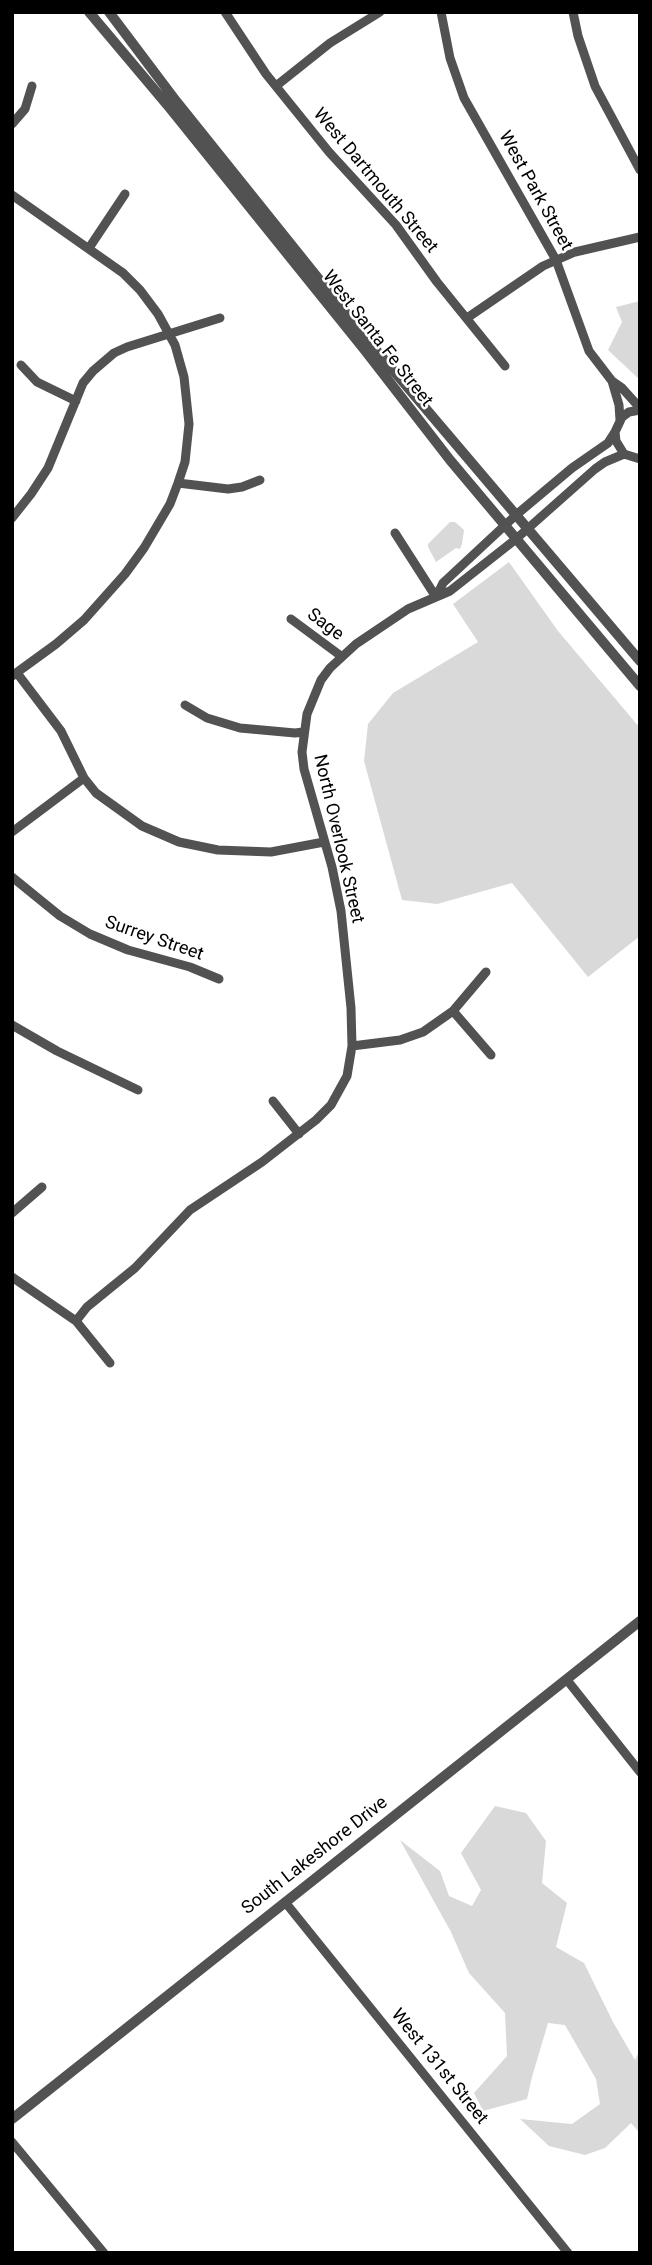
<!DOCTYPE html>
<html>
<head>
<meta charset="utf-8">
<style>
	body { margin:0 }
	#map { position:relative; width:652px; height:2265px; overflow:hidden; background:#fff; font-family:Roboto,sans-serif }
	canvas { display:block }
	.frame { position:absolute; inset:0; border:14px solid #000; pointer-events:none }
</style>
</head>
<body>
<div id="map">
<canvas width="652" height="2265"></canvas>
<div class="frame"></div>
</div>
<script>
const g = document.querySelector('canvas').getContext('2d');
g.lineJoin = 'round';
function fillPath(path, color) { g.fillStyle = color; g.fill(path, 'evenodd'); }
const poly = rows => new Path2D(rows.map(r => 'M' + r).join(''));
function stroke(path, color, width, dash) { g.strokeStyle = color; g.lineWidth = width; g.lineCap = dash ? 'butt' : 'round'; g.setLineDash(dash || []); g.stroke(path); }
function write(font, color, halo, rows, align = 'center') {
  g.font = font + ' Roboto,sans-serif'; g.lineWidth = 5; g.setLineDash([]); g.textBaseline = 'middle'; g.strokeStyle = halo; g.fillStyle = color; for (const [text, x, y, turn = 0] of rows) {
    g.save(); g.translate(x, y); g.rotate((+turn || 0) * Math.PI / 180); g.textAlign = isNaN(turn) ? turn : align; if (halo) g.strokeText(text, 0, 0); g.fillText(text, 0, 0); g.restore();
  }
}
fillPath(poly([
	[640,301,640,380,608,350,622,322,616,307],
	[450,522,455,522,464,530,462,544,460,549,456,548,436,562,428,547,428,544],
	[509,562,558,631,640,728,640,936,588,977,512,883,437,904,402,900,364,761,368,724,393,693,478,642,453,604],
	[495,1806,526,1813,546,1841,542,1883,567,1903,556,1947,584,1963,613,2022,635,2060,640,2049,640,2133,631,2123,605,2148,585,2155,549,2146,520,2119,572,2124,600,2104,596,2079,565,2025,548,2023,532,2077,527,2099,483,2111,474,2093,507,2056,505,2013,469,1973,451,1932,400,1840,440,1871,449,1896,472,1906,481,1890,461,1853]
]), '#d9d9d9');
stroke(poly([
	[225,12,266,74,329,152,396,225,437,282,505,366],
	[441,12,450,58,464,98,556,260,589,351,612,381,622,388,640,408],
	[573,12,578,36,595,86,640,170],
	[276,86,330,43,380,12],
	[12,124,25,109,32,86],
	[12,195,123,273,140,290,158,314,175,345,184,377,189,424,185,462,178,483,170,504,144,548,125,574,84,620,56,644,12,676],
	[89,248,125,194],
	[467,318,543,266,575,252,640,237],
	[21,365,37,382,76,401],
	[612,381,619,405,620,420],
	[640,410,629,412,622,417,615,432,616,441,624,454,640,459],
	[178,483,228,489,242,487,260,480],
	[12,518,31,494,48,468,83,383,93,371,114,353,127,347,220,318],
	[395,533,436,597],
	[436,597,443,583,516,515,572,468,608,443,615,432],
	[291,619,341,656],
	[17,673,61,731,84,778,96,793,142,826,179,842,218,850,271,852,324,842],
	[185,705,207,718,240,728,295,733,303,732],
	[12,832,84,778],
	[12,877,60,916,90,934,128,950,190,967,219,979],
	[453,1011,491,1055],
	[12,1025,57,1051,138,1090],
	[352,1046,400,1040,423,1032,453,1011,486,972],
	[273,1101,299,1134],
	[12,1213,42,1187],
	[12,1277,76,1321,110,1363],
	[76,1321,87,1307,135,1268,190,1210,262,1162,316,1120,331,1105,347,1076,352,1046,351,1008,341,911,332,867,304,769,302,752,307,714,321,680,330,668,356,644,408,609,450,591,516,539,595,469,605,462,624,454],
	[567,1680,640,1772],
	[285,1902,568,2253],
	[12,2142,104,2253]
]), '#525252', 9);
stroke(poly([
	[89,12,169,107,364,349,450,460,640,686],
	[109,12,176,101,370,343,640,661],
	[12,2119,640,1621]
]), '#525252', 10);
write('18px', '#000', '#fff', [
	["West Dartmouth Street",375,181,50],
	["West Park Street",535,191,61],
	["West Santa Fe Street",377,339,52],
	["Sage",325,625,37],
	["North Overlook Street",338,839,77],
	["Surrey Street",154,939,19],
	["South Lakeshore Drive",315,1856,-38],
	["West 131st Street",439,2067,51]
]);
</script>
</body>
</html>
